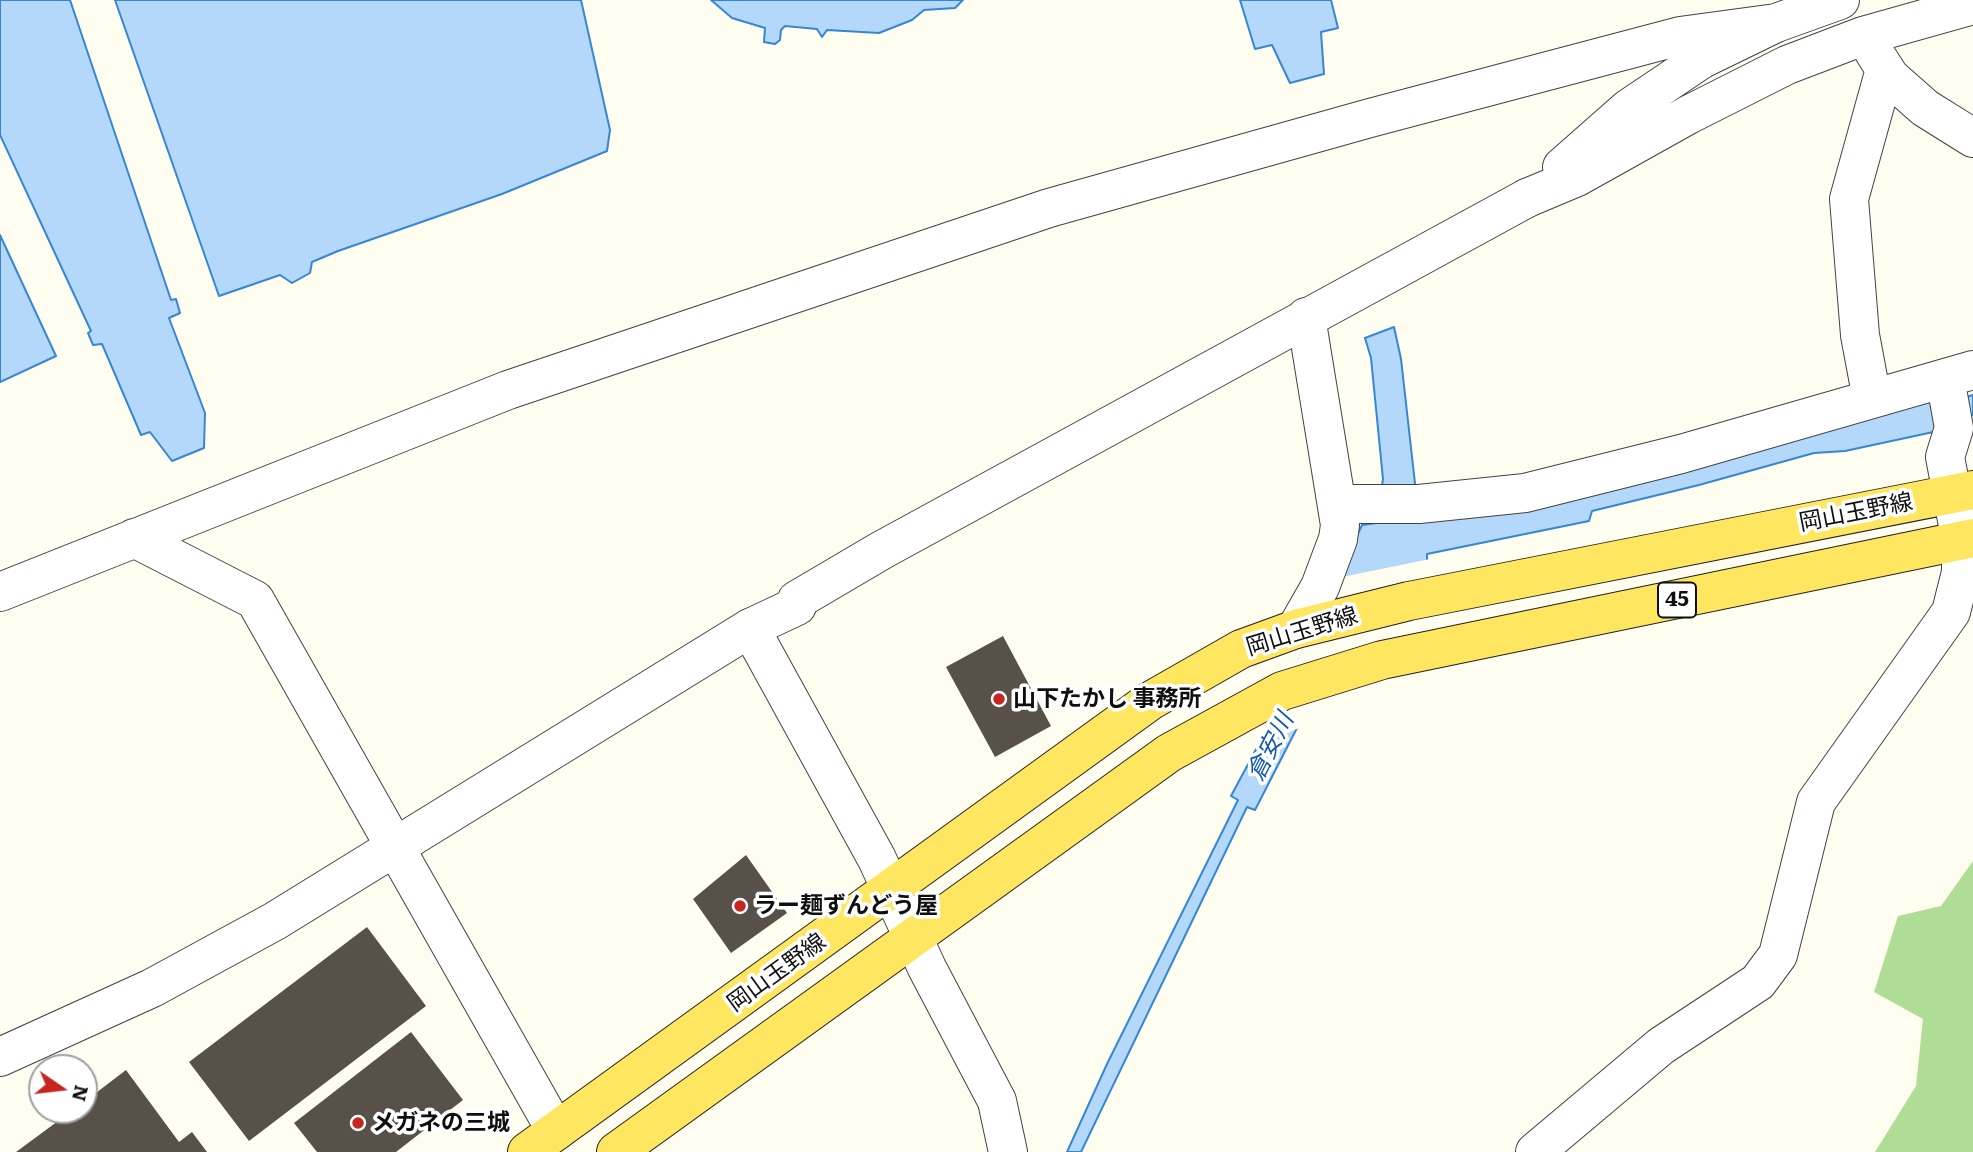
<!DOCTYPE html>
<html>
<head>
<meta charset="utf-8">
<style>
	body { margin:0 }
	#map { position:relative; width:1973px; height:1152px; overflow:hidden; background:#fffdf0; font-family:Literata,serif }
	canvas { display:block }
	.north { position:absolute; left:28px; top:1054px; width:70px; height:70px; box-sizing:border-box; background:#fff; border:2px solid #9f9f9f; border-radius:50%; rotate:104deg; font-size:19px; font-weight:700; line-height:28px; text-align:center; color:#0f0f0f }
	.north::after { content:''; display:block; margin:auto; width:24px; height:32px; background:#c62620; clip-path:polygon(50% 0,100% 100%,50% 72%,0 100%) }
</style>
</head>
<body>
<div id="map">
<canvas width="1973" height="1152"></canvas>
<div class="north">N</div>
</div>
<script>
const g = document.querySelector('canvas').getContext('2d');
g.lineJoin = 'round';
function fillPath(path, color) { g.fillStyle = color; g.fill(path, 'evenodd'); }
const poly = rows => new Path2D(rows.map(r => 'M' + r).join(''));
function stroke(path, color, width, dash) { g.strokeStyle = color; g.lineWidth = width; g.lineCap = dash ? 'butt' : 'round'; g.setLineDash(dash || []); g.stroke(path); }
function write(font, color, halo, rows, align = 'center') {
  g.font = font + ' Literata,"Noto Sans JP",serif'; g.lineWidth = 7; g.setLineDash([]); g.textBaseline = 'middle'; g.strokeStyle = halo; g.fillStyle = color; for (const [text, x, y, turn = 0] of rows) {
    g.save(); g.translate(x, y); g.rotate((+turn || 0) * Math.PI / 180); g.textAlign = isNaN(turn) ? turn : align; if (halo) g.strokeText(text, 0, 0); g.fillText(text, 0, 0); g.restore();
  }
}
fillPath(poly([
	[1973,861,1973,1152,1875,1152,1916,1086,1923,1019,1874,992,1898,916,1941,906]
]), '#b0dd96');
const water = poly([
	[0,0,70,0,171,300,176,299,180,313,169,318,205,413,204,448,172,461,150,432,141,435,102,344,93,345,88,333,91,331,0,135,0,0],
	[115,0,581,0,610,130,607,151,502,194,338,251,312,262,310,273,292,283,280,275,219,296,115,0],
	[711,0,963,0,955,8,924,10,912,20,879,33,827,30,822,37,817,29,785,26,781,30,780,40,775,44,764,42,765,28,732,18,711,0],
	[1240,0,1331,0,1338,28,1321,32,1324,74,1290,83,1272,45,1255,49,1240,0],
	[0,235,56,356,0,382,0,235],
	[1394,327,1401,359,1419,519,1932,396,1960,399,1973,395,1973,415,1962,417,1938,431,1845,451,1814,453,1699,485,1592,511,1589,521,1427,554,1427,560,1297,728,1255,810,1247,807,1081,1152,1067,1152,1107,1064,1238,800,1231,796,1261,740,1362,525,1376,523,1383,479,1371,358,1365,338,1394,327]
]);
fillPath(water, '#b3d8f9');
stroke(water, '#3687d3', 2);
fillPath(poly([
	[1430,559,1302,727,1256,745,1337,578]
]), '#fffdf0');
fillPath(poly([
	[1003,636,1051,726,995,757,946,667],
	[746,855,787,913,731,953,693,899],
	[367,927,426,1006,249,1141,189,1062],
	[411,1032,463,1100,396,1152,317,1152,294,1123],
	[126,1070,179,1142,192,1132,207,1152,16,1152,73,1110,84,1110,84,1102]
]), '#58514a');
const minor = poly([
	[1874,52,1890,77,1925,108,1973,138],
	[1562,167,1629,108,1702,59,1776,23,1840,0],
	[1527,198,1577,177,1688,115,1787,65,1863,36,1973,5],
	[1872,399,1860,335,1849,199,1885,69],
	[1338,504,1419,504,1525,493,1681,454,1973,370],
	[134,538,255,600,556,1131],
	[0,592,508,390,1049,208,1370,118,1680,36,1776,23],
	[750,628,877,859,927,968,997,1101,1008,1152],
	[1296,629,1320,587,1338,539,1340,525,1306,317],
	[1535,1152,1661,1046,1758,982,1778,955,1816,802,1951,612,1961,572,1961,541,1945,457,1954,428,1945,378]
]);
const tertiary = poly([
	[0,1057,152,988,275,921,750,628,797,606,797,600,882,550,1527,198]
]);
const primary = poly([
	[527,1152,1150,701,1241,649,1296,629,1409,601,1973,490],
	[616,1152,1169,753,1282,691,1382,660,1973,538]
]);
stroke(minor, '#424242', 40);
stroke(tertiary, '#424242', 40);
stroke(primary, '#202020', 40);
stroke(minor, '#fff', 38);
stroke(tertiary, '#fff', 38);
stroke(primary, '#fee661', 38);
for (const [x, y, r, color] of [
	[999,699,7,"#c62620"],
	[740,906,7,"#c62620"],
	[358,1123,7,"#c62620"]
]) { const dot = new Path2D(); dot.arc(x, y, r, 0, 2 * Math.PI); g.fillStyle = color; g.fill(dot); stroke(dot, '#fff', 2.5); }
for (const [x, y, w] of [
	[1677,600,38]
]) { const box = new Path2D(); box.roundRect(x - w / 2, y - 17.5, w, 35, 5); g.fillStyle = '#fff'; g.fill(box); stroke(box, '#0f0f0f', 2); }
write('bold 21px', '#0f0f0f', null, [
	["45",1677,600]
]);
write('23px', '#0f0f0f', '#fff', [
	["岡山玉野線",1856,513,-11],
	["岡山玉野線",1302,632,-17],
	["岡山玉野線",777,973,-36]
]);
write('bold 23px', '#0f0f0f', '#fff', [
	["山下たかし 事務所",1013,699],
	["ラー麺ずんどう屋",754,906],
	["メガネの三城",372,1123]
], 'left');
write('italic 24px', '#1159a7', '#fff', [
	["倉安川",1271,747,-63]
]);
</script>
</body>
</html>
